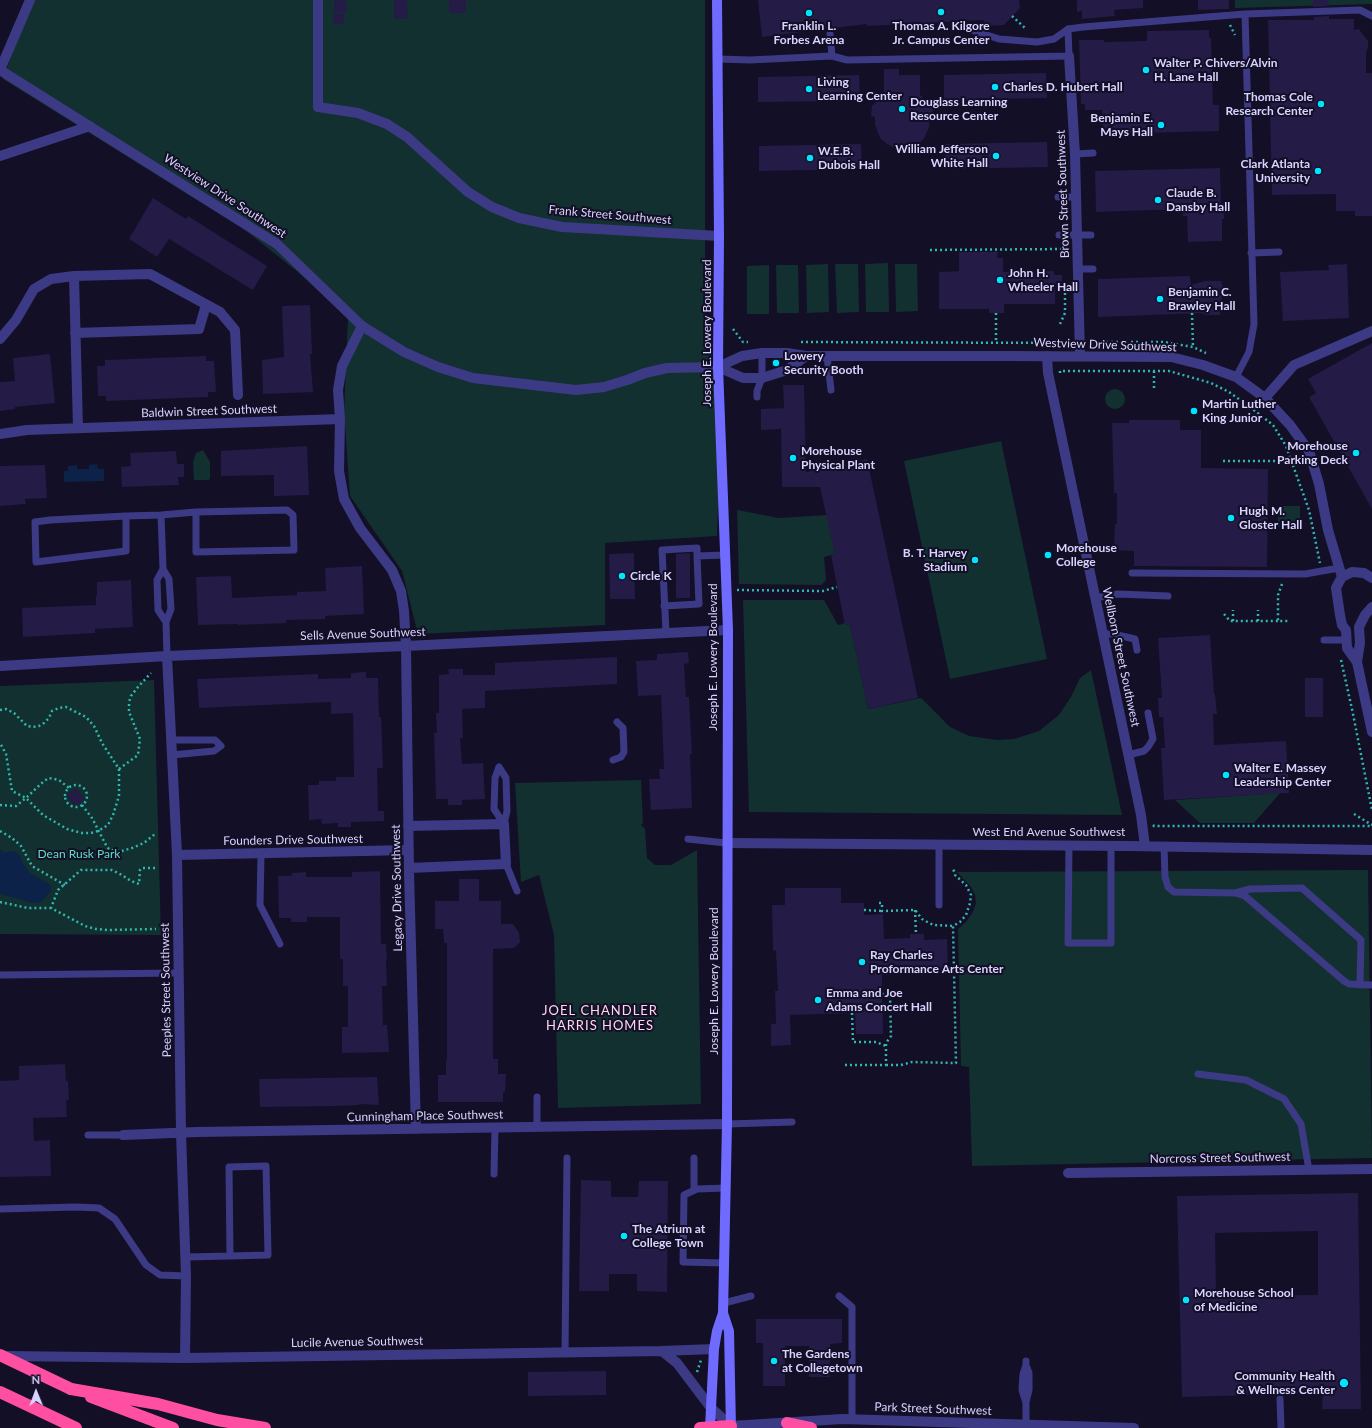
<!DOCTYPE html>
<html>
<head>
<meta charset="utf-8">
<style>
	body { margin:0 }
	#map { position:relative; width:1372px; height:1428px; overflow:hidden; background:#130f26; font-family:Lato,sans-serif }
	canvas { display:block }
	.north { position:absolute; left:16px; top:1372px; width:40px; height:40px; -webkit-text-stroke:3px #130f26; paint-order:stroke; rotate:359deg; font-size:11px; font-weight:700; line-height:16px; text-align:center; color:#d9d4ff }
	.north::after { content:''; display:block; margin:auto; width:14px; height:18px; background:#d9d4ff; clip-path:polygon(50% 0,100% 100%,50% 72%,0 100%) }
</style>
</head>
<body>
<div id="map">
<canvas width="1372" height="1428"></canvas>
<div class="north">N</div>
</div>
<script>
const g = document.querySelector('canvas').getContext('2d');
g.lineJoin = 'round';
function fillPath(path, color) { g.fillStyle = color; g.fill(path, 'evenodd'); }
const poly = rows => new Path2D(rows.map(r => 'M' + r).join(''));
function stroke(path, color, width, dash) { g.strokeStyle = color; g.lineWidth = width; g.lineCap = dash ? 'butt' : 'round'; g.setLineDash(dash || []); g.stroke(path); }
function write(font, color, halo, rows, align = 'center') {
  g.font = font + ' Lato,sans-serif'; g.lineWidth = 4; g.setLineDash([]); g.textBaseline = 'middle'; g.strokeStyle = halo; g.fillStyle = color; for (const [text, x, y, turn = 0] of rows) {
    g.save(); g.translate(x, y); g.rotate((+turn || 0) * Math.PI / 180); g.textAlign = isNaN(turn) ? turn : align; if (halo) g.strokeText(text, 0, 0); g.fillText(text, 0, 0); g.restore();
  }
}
fillPath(poly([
	[32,0,705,0,705,341,722,387,717,536,605,543,605,625,418,634,402,571,350,496,344,411,348,318,299,273,245,230,3,79],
	[1235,0,1372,0,1372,4,1235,8],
	[888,263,889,312,866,312,865,264],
	[828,264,829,312,807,313,806,265],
	[835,264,858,264,859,312,837,313],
	[895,264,917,264,918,311,896,312],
	[769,265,769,314,747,314,747,266],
	[776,265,798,265,799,313,777,313],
	'1105 399a10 10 0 1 1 20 0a10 10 0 1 1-20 0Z',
	[1001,441,1047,659,950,679,904,461],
	[203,450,210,462,210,478,209,480,194,480,193,462,196,453],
	[1278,506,1300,506,1300,527,1278,527],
	[737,510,779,518,827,515,835,554,824,557,826,580,821,585,739,584],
	[743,600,824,600,838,625,845,623,845,625,850,624,868,709,921,698,950,727,969,736,997,740,1014,739,1039,731,1059,715,1071,697,1080,678,1091,670,1122,815,749,812],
	[154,680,161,935,0,934,0,686],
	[641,780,643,823,641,825,645,829,647,858,655,865,671,865,697,850,701,1104,558,1108,554,935,539,875,521,882,515,783],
	[1280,793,1254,823,1200,823,1175,800],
	[1368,870,1372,1158,972,1166,969,1067,961,1066,958,929,966,922,973,912,976,903,975,895,971,887,957,872]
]), '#12302f');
fillPath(poly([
	[97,464,98,469,104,469,104,481,64,482,64,471,68,471,68,466,77,465,77,469,89,469,89,465],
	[0,849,5,853,11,851,16,852,20,856,22,862,30,873,49,884,51,887,51,891,43,900,38,903,33,903,0,894]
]), '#0c2248');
fillPath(poly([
	[334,0,346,0,347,12,334,12],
	[394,0,407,0,408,19,394,19],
	[449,0,466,0,466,13,449,13],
	[758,0,1019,0,1020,8,1004,25,985,26,984,20,867,26,867,24,762,37],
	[1077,0,1143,0,1143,8,1114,10,1115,16,1082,19,1082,11,1077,12],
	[1198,0,1229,0,1229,9,1198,10],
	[1313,0,1328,0,1329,6,1313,7],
	[344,13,344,24,333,24,333,14],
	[1329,16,1329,19,1354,19,1354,30,1359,29,1368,41,1368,47,1366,53,1366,73,1372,73,1372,216,1355,216,1355,211,1336,211,1336,194,1272,195,1268,20,1314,20,1314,17],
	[1209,30,1209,38,1211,38,1213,105,1219,105,1219,131,1103,134,1102,110,1085,110,1085,104,1081,104,1079,40,1104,40,1104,42,1147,41,1147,31],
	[884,69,899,69,899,75,920,75,920,95,931,105,934,115,930,116,929,127,924,139,914,147,902,149,892,147,887,144,881,139,878,133,875,125,875,117,871,116,872,106,884,95],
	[1046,73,1047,98,944,100,944,75],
	[859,75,860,101,758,102,758,77],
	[1047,142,1048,167,946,169,945,144],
	[861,144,862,169,759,171,759,146],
	[1220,168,1221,207,1224,207,1224,219,1222,219,1222,241,1188,242,1187,216,1183,216,1183,209,1096,212,1095,171],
	[153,198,186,219,188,216,267,266,253,290,169,239,157,257,129,239],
	[959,252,998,252,997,258,1003,258,1003,272,1054,271,1054,275,1062,275,1062,286,1055,286,1055,304,1004,304,1004,313,989,313,989,309,939,309,939,272,959,271],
	[1347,264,1349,318,1283,321,1280,272,1329,270,1328,265],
	[1190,276,1191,285,1204,281,1221,281,1223,287,1220,315,1206,315,1201,313,1098,317,1098,279],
	[310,305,312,354,310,354,313,392,263,394,262,360,284,357,282,306],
	[1372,343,1372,509,1309,397,1316,393,1308,379],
	[50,354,55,403,15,407,15,409,0,411,0,382,15,381,13,358],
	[206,356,206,361,214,361,216,392,208,392,208,397,106,401,106,396,98,396,97,366,105,366,105,360],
	[783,385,804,385,806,472,867,459,918,698,868,709,850,624,845,625,831,555,835,554,820,487,782,487,781,429,761,430,761,409,784,408],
	[1129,420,1180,420,1180,430,1201,430,1201,468,1268,469,1267,567,1134,566,1134,551,1114,550,1115,524,1117,524,1117,493,1114,493,1112,423,1129,423],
	[307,446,309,495,274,496,274,475,221,476,221,451],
	[176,451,177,464,184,464,184,477,178,477,179,485,122,487,121,467,131,466,130,453],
	[45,465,47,498,25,499,26,504,0,506,0,466],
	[634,553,635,599,610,599,609,554],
	[690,553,690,598,676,598,676,554],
	[362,566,364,614,325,616,325,619,286,620,286,623,238,625,238,624,198,625,196,577,231,576,232,598,297,595,297,592,326,591,325,568],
	[131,580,133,627,95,629,95,633,23,637,22,608,96,605,96,596,97,596,97,582],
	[1210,635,1214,694,1215,694,1217,714,1213,714,1214,745,1286,741,1289,793,1164,800,1161,748,1165,748,1163,717,1159,717,1158,698,1162,698,1158,638],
	[688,652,689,663,684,664,686,697,689,697,692,754,690,754,692,808,651,810,649,779,660,779,659,769,664,769,661,695,638,696,636,661,657,660,657,654],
	[617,657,617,684,485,691,485,708,462,709,463,738,460,738,462,764,483,763,485,799,462,800,462,805,448,805,448,799,436,799,434,733,437,733,436,713,439,713,439,675,449,674,448,669,463,669,463,675,495,675,495,663],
	[366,672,366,678,378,678,379,717,381,717,383,768,377,768,378,811,384,811,384,821,351,822,351,827,338,827,338,823,322,824,321,819,309,820,308,785,319,785,319,781,336,781,336,777,354,777,353,713,331,714,331,702,199,708,197,679,318,674,318,679,351,678,351,673],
	[1305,678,1323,678,1323,717,1305,717],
	[76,788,85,799,75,806,66,795],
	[380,871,381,944,386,944,387,960,386,960,387,986,382,986,383,1025,387,1025,389,1052,342,1053,342,1027,348,1027,348,986,343,986,343,959,340,959,340,917,307,917,307,922,291,922,291,918,279,918,278,876,292,876,291,873,306,872,306,877,352,877,352,872],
	[459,879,479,879,479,901,501,901,501,924,513,924,519,933,520,942,514,948,493,949,493,1059,498,1059,498,1074,506,1074,505,1092,503,1092,503,1102,438,1102,438,1075,446,1075,446,1060,447,1060,447,943,444,943,443,929,435,929,435,901,459,901],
	[785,888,841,888,841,903,864,903,864,915,883,914,884,939,910,938,910,934,924,934,924,940,947,939,948,973,882,975,883,1034,856,1034,855,1013,790,1015,791,1045,771,1046,771,1024,776,1024,775,991,778,991,776,951,773,950,772,905,785,905],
	[65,1064,66,1081,68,1081,69,1100,66,1100,67,1117,33,1118,34,1141,50,1140,51,1176,0,1177,0,1081,19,1080,19,1066],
	[377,1077,379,1105,359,1104,359,1105,335,1106,260,1107,259,1079],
	[581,1180,611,1181,611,1197,638,1197,639,1181,668,1181,667,1292,637,1291,637,1274,609,1274,609,1291,579,1291],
	[1358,1193,1361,1409,1322,1409,1323,1393,1182,1397,1177,1196],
	[1318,1231,1318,1295,1216,1296,1215,1233],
	[756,1319,842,1319,842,1343,830,1344,830,1377,809,1377,809,1346,785,1346,785,1386,763,1386,763,1343,756,1343],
	[606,1371,606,1395,528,1396,528,1372]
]), '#241b47');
stroke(poly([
	[1012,16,1025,28],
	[1230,25,1235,35],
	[930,250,1065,249],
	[996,313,996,343],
	[1192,313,1193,347],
	[1060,324,1065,313,1065,284],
	[733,329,743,342,748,342],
	[801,342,1070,343],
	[1091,342,1164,342,1193,347,1206,353],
	[1154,371,1154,389],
	[1060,373,1060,371,1169,371,1211,383,1229,392,1250,407,1273,425,1286,446,1309,510,1320,563],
	[1223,461,1292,461],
	[1282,584,1278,595,1278,621,1289,621],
	[737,590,823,591,837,587],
	[1224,614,1230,621,1278,621],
	[1233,621,1233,610],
	[1258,621,1258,610],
	[1341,660,1352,709,1372,810],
	[0,710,6,709,14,713,27,726,33,727,39,726,44,723,49,718,52,711,59,708,66,707,86,717,94,726,102,743,119,769,119,796,113,815,108,825,98,831,91,833,82,833,67,829,43,815,26,798,12,791,6,754,0,743],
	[119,769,138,755,140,739,129,712,129,702,131,696,138,687,151,673],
	'65 796a11 11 0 1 1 22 0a11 11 0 1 1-22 0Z',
	[0,805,16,806,26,798,44,781,49,778,59,780,69,788],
	[82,805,92,818,107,847,110,850,122,851,132,848,144,843,155,834],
	[1354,814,1372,825],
	[1153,825,1154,826,1372,826],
	[0,831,12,838,21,846,32,866,65,885],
	[155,868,142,868,140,870,139,884,131,881,122,875,112,870,81,870,58,890,51,908,85,926,96,929,107,930,156,929],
	[0,902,28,908,51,908],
	[879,903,882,903,882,911,915,910,922,919,929,923,934,925,953,926],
	[864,910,882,911],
	[915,910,916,934],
	[852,1013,853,1042,876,1042,886,1046],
	[845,1065,886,1065,886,1043,891,1036,890,994,882,994],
	[886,1065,901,1065,912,1062,956,1063,953,926,960,922,966,915,970,903,971,895,966,885,955,875,953,868],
	[697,1372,701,1360]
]), '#2fb8b0', 2.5, [2, 3]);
stroke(poly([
	[971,30,999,39,1037,42,1054,39,1068,29],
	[830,34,832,56,847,60,1069,56,1068,29,1083,27,1245,14,1360,10,1372,16],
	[718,59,750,60,832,56],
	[1075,154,1093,153],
	[1058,197,1076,197],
	[1059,235,1091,235],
	[1251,253,1279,252],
	[1078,269,1093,269],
	[827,356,831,390],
	[1236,377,1249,352,1254,324,1245,14],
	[757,397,757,391,762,378,762,353],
	[161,515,163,569,169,579,171,609,166,622,167,656],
	[126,516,126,551,36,562,35,522,50,520,126,516,161,515,196,512,287,510,293,515,294,550,196,552,196,512],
	[163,569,157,580,158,610,166,622],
	[1132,573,1305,574,1339,568],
	[1095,598,1118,594,1168,596],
	[664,606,699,604,697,556],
	[666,632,662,550,697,548,697,556,725,555],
	[1103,634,1113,634,1135,639,1137,650],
	[1324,640,1347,640],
	[171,740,215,740,221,746,214,751,172,755],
	[1128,755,1144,751,1148,747,1153,739,1148,713],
	[613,760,621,757,624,752,623,728,617,722],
	[499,767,495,778,494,809,504,824],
	[499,767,506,778,507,811,504,824],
	[688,839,726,843],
	[939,844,939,905],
	[1069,845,1068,943,1111,943,1111,846],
	[1164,846,1165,877,1168,887,1174,892,1235,893,1250,889,1302,888,1361,940,1360,985],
	[261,854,260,905,280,944],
	[506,864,517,891],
	[1235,893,1245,896,1344,981,1349,984,1372,985],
	[0,975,179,973],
	[1198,1074,1246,1080,1284,1099,1301,1124,1309,1170],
	[537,1097,537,1127],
	[727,1124,792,1122],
	[88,1135,123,1135],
	[694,1158,694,1190],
	[494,1174,495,1128],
	[0,1209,76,1207,99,1208,115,1219,146,1265,160,1275,186,1276],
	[185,1257,230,1256,268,1255,266,1166,229,1167,230,1256],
	[724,1263,683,1262,684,1195,697,1189,726,1188],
	[839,1296,852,1307,852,1420],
	[724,1303,751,1296],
	[565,1353,567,1158],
	[1026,1365,1029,1373,1029,1390,1026,1402],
	[1280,1399,1281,1428],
	[1026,1425,1026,1403,1022,1390,1023,1374,1026,1365,1026,1361]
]), '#3d3a85', 7);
stroke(poly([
	[318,0,318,107,358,113,387,124,407,137,468,192,492,207,519,218,562,227,719,236],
	[1069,56,1075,154,1080,356],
	[362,326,342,366,338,390,340,419,339,471,344,499,360,528,392,570,401,591,404,611,406,646,409,872,416,1129],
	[75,333,199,329,206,305],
	[0,339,16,320,34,289,51,279,74,276],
	[1047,356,1048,373,1141,815,1145,846],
	[718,367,742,356,762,353,787,353,806,356,1009,356,1171,357,1203,365,1236,377,1265,398,1290,425,1309,451,1319,484,1328,530,1342,577],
	[718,367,743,378,762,378,787,370,806,356],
	[1265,398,1294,365,1372,331],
	[78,428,74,276,150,274,220,312,235,330,238,395],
	[0,434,27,430,340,419],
	[1372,607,1365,615,1359,627,1360,643,1357,662,1372,732],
	[167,656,177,855,181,1133,186,1276,185,1358],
	[1357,662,1347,648,1346,630,1342,625,1340,615,1336,588,1338,584,1342,577,1352,572,1364,573,1372,578],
	[0,666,167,656,406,646,728,630],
	[408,826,504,824,506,864,409,868],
	[726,843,1129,846,1372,850],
	[177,855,409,850],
	[123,1135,197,1132,727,1124],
	[1068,1173,1372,1169]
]), '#3d3a85', 10);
stroke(poly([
	[0,70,277,244,362,326,404,352,438,367,473,378,576,390,604,387,627,380,645,373,667,368,718,367],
	[0,70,30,0],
	[0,156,90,126],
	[662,1351,677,1363,711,1408,731,1426,842,1419,1134,1428],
	[4,1356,185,1358,662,1351,714,1349]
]), '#3d3a85', 10);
stroke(poly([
	[723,1313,729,1331,731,1428],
	[710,1428,714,1349,717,1331,723,1313,727,1124,728,630,718,367,719,236,717,0]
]), '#6f6bff', 10);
stroke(poly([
	[71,1389,158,1404,217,1420,265,1428],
	[0,1392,76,1428],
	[91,1397,173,1428],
	[787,1423,811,1428],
	[700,1428,731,1426]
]), '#ff4fa3', 12);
stroke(poly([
	[0,1355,71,1389]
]), '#ff4fa3', 12);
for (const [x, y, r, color] of [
	[941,12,4,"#00e5ff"],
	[809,13,4,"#00e5ff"],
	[1146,70,4,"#00e5ff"],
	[995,87,4,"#00e5ff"],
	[809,89,4,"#00e5ff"],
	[1321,104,4,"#00e5ff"],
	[902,109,4,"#00e5ff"],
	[1161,125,4,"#00e5ff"],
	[996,156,4,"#00e5ff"],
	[810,158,4,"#00e5ff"],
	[1318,171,4,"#00e5ff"],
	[1158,200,4,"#00e5ff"],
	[1000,280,4,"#00e5ff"],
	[1160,299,4,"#00e5ff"],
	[776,363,4,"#00e5ff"],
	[1194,411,4,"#00e5ff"],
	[1356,453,4,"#00e5ff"],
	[793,458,4,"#00e5ff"],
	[1231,518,4,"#00e5ff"],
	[1048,555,4,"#00e5ff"],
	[975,560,4,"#00e5ff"],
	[622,576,4,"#00e5ff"],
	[1226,775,4,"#00e5ff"],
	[862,962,4,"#00e5ff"],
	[818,1000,4,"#00e5ff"],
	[624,1236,4,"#00e5ff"],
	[1186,1300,4,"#00e5ff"],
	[774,1361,4,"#00e5ff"],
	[1344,1383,5,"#00e5ff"]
]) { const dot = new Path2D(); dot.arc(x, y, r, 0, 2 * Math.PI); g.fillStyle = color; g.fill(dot); stroke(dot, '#130f26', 1.5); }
write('bold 12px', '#d9d4ff', '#130f26', [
	["Franklin L.",809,26,"center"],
	["Forbes Arena",809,40,"center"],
	["Thomas A. Kilgore",941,26,"center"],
	["Jr. Campus Center",941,40,"center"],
	["Walter P. Chivers/Alvin",1154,63],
	["H. Lane Hall",1154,77],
	["Living",817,82],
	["Learning Center",817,96],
	["Charles D. Hubert Hall",1003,87],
	["Thomas Cole",1313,97,"right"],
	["Research Center",1313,111,"right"],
	["Douglass Learning",910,102],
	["Resource Center",910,116],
	["Benjamin E.",1153,118,"right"],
	["Mays Hall",1153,132,"right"],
	["William Jefferson",988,149,"right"],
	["White Hall",988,163,"right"],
	["W.E.B.",818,151],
	["Dubois Hall",818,165],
	["Clark Atlanta",1310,164,"right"],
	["University",1310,178,"right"],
	["Claude B.",1166,193],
	["Dansby Hall",1166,207],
	["John H.",1008,273],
	["Wheeler Hall",1008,287],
	["Benjamin C.",1168,292],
	["Brawley Hall",1168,306],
	["Lowery",784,356],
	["Security Booth",784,370],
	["Martin Luther",1202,404],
	["King Junior",1202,418],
	["Morehouse",1348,446,"right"],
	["Parking Deck",1348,460,"right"],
	["Morehouse",801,451],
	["Physical Plant",801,465],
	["Hugh M.",1239,511],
	["Gloster Hall",1239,525],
	["Morehouse",1056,548],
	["College",1056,562],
	["B. T. Harvey",967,553,"right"],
	["Stadium",967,567,"right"],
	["Circle K",630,576],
	["Walter E. Massey",1234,768],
	["Leadership Center",1234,782],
	["Ray Charles",870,955],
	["Proformance Arts Center",870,969],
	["Emma and Joe",826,993],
	["Adams Concert Hall",826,1007],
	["The Atrium at",632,1229],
	["College Town",632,1243],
	["Morehouse School",1194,1293],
	["of Medicine",1194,1307],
	["The Gardens",782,1354],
	["at Collegetown",782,1368],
	["Community Health",1335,1376,"right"],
	["& Wellness Center",1335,1390,"right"]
], 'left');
write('12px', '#d9d4ff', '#130f26', [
	["Brown Street Southwest",1063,194,-92],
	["Westview Drive Southwest",225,196,33],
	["Frank Street Southwest",610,215,5],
	["Joseph E. Lowery Boulevard",707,333,-90],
	["Westview Drive Southwest",1105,345,2],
	["Baldwin Street Southwest",209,411,-2],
	["Sells Avenue Southwest",363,634,-2],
	["Joseph E. Lowery Boulevard",713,657,-90],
	["Wellborn Street Southwest",1121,657,78],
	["West End Avenue Southwest",1049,832],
	["Founders Drive Southwest",293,840,-1],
	["Legacy Drive Southwest",397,888,-91],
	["Joseph E. Lowery Boulevard",714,981,-90],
	["Peeples Street Southwest",166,990,-91],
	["Cunningham Place Southwest",425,1116,-1],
	["Norcross Street Southwest",1220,1158,-1],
	["Lucile Avenue Southwest",357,1342,-1],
	["Park Street Southwest",933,1409,2]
]);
write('12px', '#5fe0c0', '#130f26', [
	["Dean Rusk Park",79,854]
]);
g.letterSpacing = '1px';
write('13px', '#ffd6f0', '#130f26', [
	["JOEL CHANDLER",600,1011],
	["HARRIS HOMES",600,1026]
]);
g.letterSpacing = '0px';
</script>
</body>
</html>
